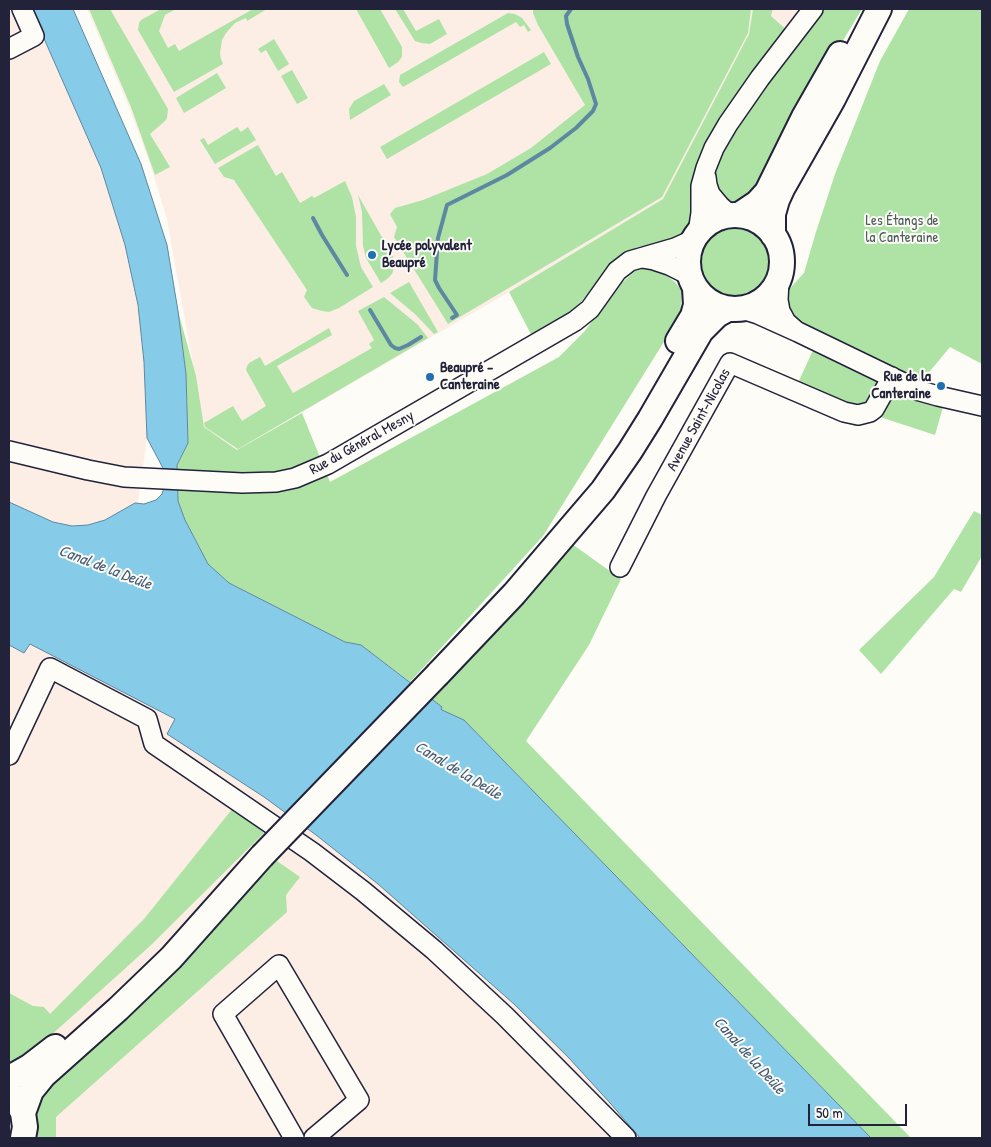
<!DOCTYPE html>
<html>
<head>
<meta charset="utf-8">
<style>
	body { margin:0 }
	#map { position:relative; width:991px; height:1147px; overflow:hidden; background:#fdfcf7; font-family:"Patrick Hand",sans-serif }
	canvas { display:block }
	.frame { position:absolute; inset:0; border:10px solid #22223b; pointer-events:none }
	.scale { position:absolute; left:808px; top:1104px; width:99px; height:22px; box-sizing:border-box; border:2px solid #22223b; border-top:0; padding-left:6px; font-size:15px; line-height:18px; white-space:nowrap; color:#22223b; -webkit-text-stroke:4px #fdfcf7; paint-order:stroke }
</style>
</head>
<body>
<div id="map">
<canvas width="991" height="1147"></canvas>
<div class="frame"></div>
<div class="scale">50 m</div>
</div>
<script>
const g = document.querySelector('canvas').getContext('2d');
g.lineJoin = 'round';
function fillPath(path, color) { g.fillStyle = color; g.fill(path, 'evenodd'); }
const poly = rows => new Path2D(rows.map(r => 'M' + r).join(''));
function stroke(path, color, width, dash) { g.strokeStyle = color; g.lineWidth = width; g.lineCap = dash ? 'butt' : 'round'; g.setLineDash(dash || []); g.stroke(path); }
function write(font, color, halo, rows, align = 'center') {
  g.font = font + ' "Patrick Hand",sans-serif'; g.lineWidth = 4; g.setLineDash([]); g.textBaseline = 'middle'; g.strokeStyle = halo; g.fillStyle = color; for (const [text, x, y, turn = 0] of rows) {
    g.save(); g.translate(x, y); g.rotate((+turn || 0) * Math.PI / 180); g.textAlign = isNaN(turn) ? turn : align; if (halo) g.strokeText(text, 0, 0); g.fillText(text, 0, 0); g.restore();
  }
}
fillPath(poly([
	[9,9,31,9,101,168,125,245,138,305,144,362,147,438,131,553,318,830,670,1138,9,1138],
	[87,9,753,9,749,34,663,199,509,292,237,450,204,427,167,219,149,161,129,107],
	[773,9,820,9,798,39,771,16]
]), '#fceee5');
fillPath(poly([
	[89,9,110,9,168,109,167,118,165,121,150,134,170,167,155,175,131,107],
	[161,9,176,9,165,15,159,31,168,48,175,44,179,51,253,9,267,9,247,21,246,18,235,23,226,33,222,40,220,53,221,59,223,64,174,92,138,30,139,23,141,20],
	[356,9,380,9,402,47,402,57,398,62,389,68],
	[395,9,403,9,416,31,439,19,447,34,430,44,421,43,415,41],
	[533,9,751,9,748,33,662,197,448,324,394,237,397,227,390,214,395,208,423,200,487,174,531,148,585,105,538,25,533,13],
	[753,9,773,9,771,16,797,39,820,9,862,9,830,62,759,193,742,203,727,203,716,195,693,221,683,234,670,242,638,247,614,260,573,312,533,338,509,292,663,199,749,34],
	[909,9,982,9,982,364,950,347,926,376,918,399,943,407,935,435,880,417,855,426,791,398,821,333,788,317,782,297,804,273,816,232,835,174,880,61],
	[508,13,515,14,522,18,531,30,528,32,524,25,520,27,516,22,403,87,399,82,400,75],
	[274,39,289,64,278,71,266,50,261,53,258,49],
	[544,52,551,64,387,159,380,147],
	[292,70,308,98,297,104,281,76],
	[217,73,226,88,184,113,176,98],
	[384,84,391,95,350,120,349,109,354,101],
	[237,127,241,132,248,127,256,140,215,164,200,140,204,138,208,145],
	[258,145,276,176,282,172,300,203,312,196,314,198,345,181,352,197,356,217,356,246,361,267,373,287,339,308,329,312,322,311,312,308,304,297,307,290,234,180,224,177,218,168],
	[358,195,396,262,392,274,387,279,381,283,366,258,363,246,362,212],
	'696 263a39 39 0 1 1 78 0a39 39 0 1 1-78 0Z',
	[640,267,656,268,675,282,682,291,680,316,543,536,410,682,361,645,345,642,229,583,208,564,185,520,178,501,177,465,188,443,186,374,178,311,196,376,204,427,237,450,302,413,330,482,559,357,584,332,619,285],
	[409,282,438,332,434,334,416,315,390,293],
	[384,297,417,324,428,338,238,449,205,427,204,423,233,406,242,421,266,406,246,370,247,366,249,363,260,357,265,366,329,328,332,335,277,366,293,393,372,348,369,344,374,340,358,311],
	[974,511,982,515,982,556,961,592,954,589,881,674,859,650,934,577],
	[572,544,621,579,589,645,526,741,911,1138,871,1138,464,720,442,710,441,709,442,707,431,699,441,690],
	[233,808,264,833,150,946,48,1038,9,1071,9,993,33,1006,44,1007,50,1014,144,919],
	[274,859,300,877,286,895,287,912,56,1117,56,1138,30,1138,34,1100]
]), '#aee3a5');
const water = poly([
	[31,9,73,9,141,164,167,245,178,311,186,374,188,443,177,465,178,501,185,520,208,564,229,583,345,642,361,645,442,707,441,709,442,710,464,720,871,1138,640,1138,611,1104,568,1057,514,1004,378,884,316,835,264,797,167,734,175,719,30,644,24,653,9,645,9,502,53,522,72,526,88,525,105,520,135,503,144,504,156,500,162,494,166,482,164,470,147,438,144,362,138,305,125,245,101,168,31,9]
]);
fillPath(water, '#86cbe7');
stroke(water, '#5e87a2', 1);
stroke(poly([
	[313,218,322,235,347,275],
	[370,310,391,345,395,348,399,349,408,345,421,337],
	[452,318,457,315,439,288,435,280,438,238,447,205,507,175,550,148,576,128,593,111,596,104,588,79,578,57,567,24,566,16,571,9]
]), '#5e87a2', 4);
const minor = poly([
	[9,49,34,36,22,9],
	[706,177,707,185,710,194,720,206,730,215],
	[698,233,701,213,701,186,706,168,714,148,728,124,760,78,813,9],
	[642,258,654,260,669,265,685,273,690,278],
	[779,280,778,300,780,311,786,322,795,330],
	[742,309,758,314,798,332,920,391,938,396,982,406],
	[9,451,88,470,124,477,242,483,276,482,295,478,328,464,575,321,590,309,617,271,630,261,675,248,693,240],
	[620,567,656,496,730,363,844,412,858,415,870,412,874,409,892,377],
	[9,755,50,668,147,719,154,744,312,852,363,891,434,950,505,1016,626,1138],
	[294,1138,223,1014,279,965,359,1100,314,1138]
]);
const major = poly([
	'688 262a47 47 0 1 1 94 0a47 47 0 1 1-94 0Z',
	[739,215,757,203,767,192,804,117,840,54],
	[773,235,773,214,777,200,783,187,833,99,879,9],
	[678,341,693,316,696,305,695,288],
	[438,674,514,594,603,490,630,451,650,419,701,331,717,315,728,309],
	[9,1077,15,1075,29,1067,55,1047],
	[9,1092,17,1101,23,1113,25,1127,23,1138],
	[23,1113,31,1091,44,1075,118,1009,171,958,262,856]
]);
stroke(minor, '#22223b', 22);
stroke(major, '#22223b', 28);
stroke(minor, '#fdfcf7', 19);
stroke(major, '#fdfcf7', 24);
const majorBridge = poly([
	[262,856,438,674]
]);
stroke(majorBridge, '#22223b', 28, []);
stroke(majorBridge, '#fdfcf7', 24);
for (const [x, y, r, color] of [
	[372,255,5,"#1f6fb2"],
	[430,377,5,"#1f6fb2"],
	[941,386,5,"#1f6fb2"]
]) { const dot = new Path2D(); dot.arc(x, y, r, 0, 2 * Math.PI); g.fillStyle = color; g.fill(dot); stroke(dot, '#fdfcf7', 2); }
write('15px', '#4c5c5b', '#fdfcf7', [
	["Les Étangs de",902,221],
	["la Canteraine",902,238]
]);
write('bold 15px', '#22223b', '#fdfcf7', [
	["Lycée polyvalent",382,246],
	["Beaupré",382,263],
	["Beaupré –",440,368],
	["Canteraine",440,385],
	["Rue de la",931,377,"right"],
	["Canteraine",931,394,"right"]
], 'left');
write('15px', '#22223b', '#fdfcf7', [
	["Avenue Saint-Nicolas",699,420,-61],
	["Rue du Général Mesny",362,443,-29]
]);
write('italic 16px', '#455d77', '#fdfcf7', [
	["Canal de la Deûle",105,568,21],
	["Canal de la Deûle",458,771,31],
	["Canal de la Deûle",749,1056,48]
]);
</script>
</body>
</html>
